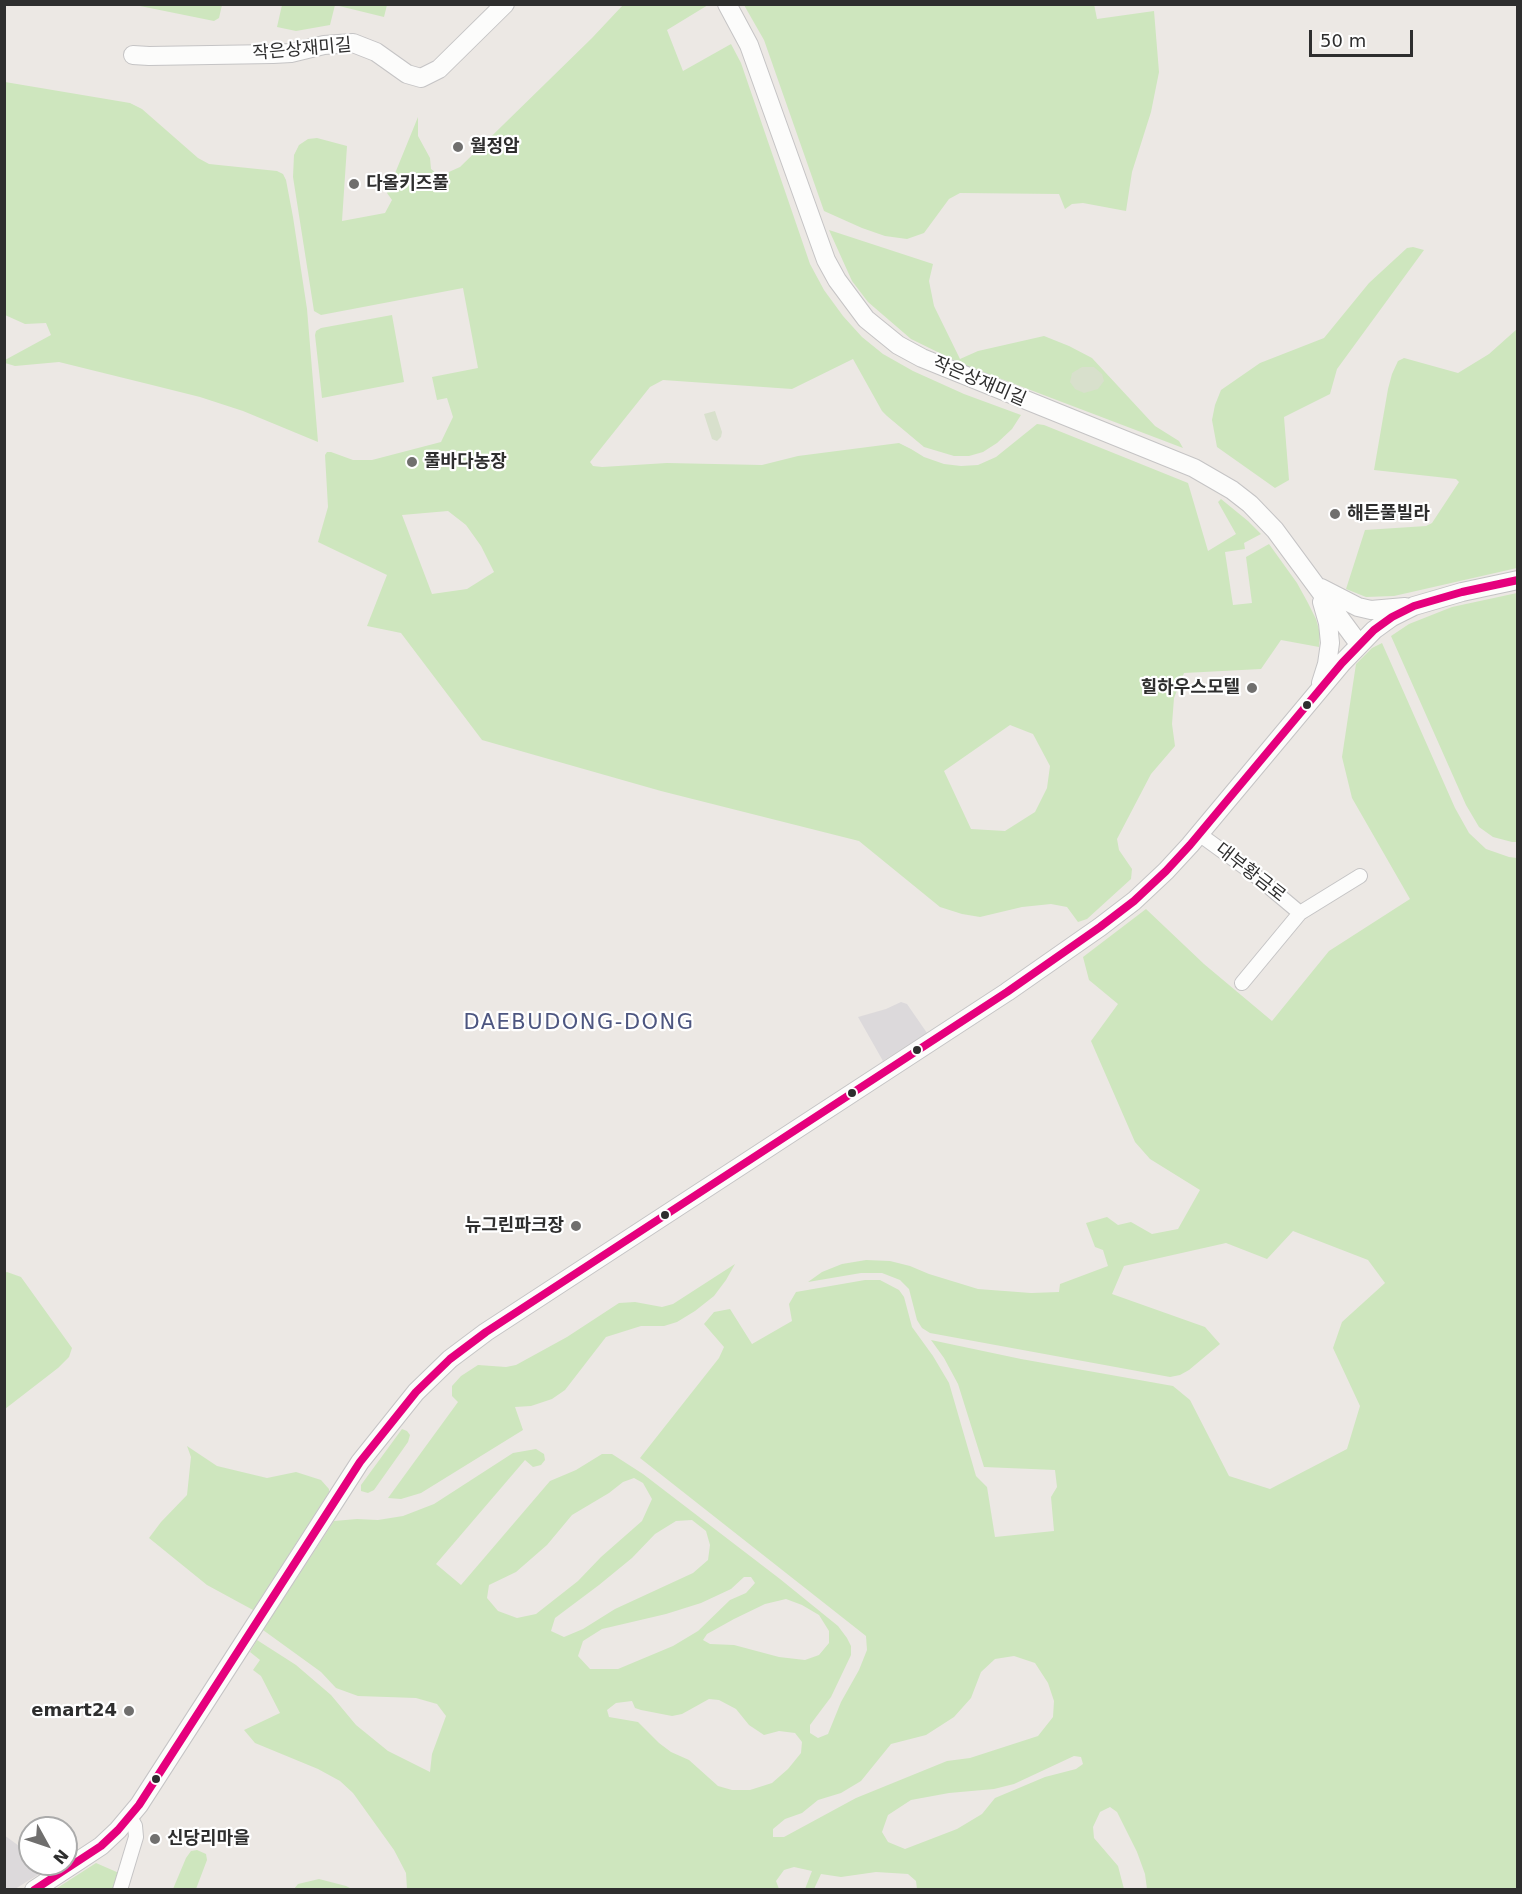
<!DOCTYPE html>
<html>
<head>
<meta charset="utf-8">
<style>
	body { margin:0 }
	#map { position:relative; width:1522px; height:1894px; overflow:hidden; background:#ece8e4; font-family:"DejaVu Sans",sans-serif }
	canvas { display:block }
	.frame { position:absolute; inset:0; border:6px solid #2e2e2e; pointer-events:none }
	.north { position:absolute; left:18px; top:1816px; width:60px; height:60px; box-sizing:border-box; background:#fff; border:2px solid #ababab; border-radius:50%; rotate:130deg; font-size:16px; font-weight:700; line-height:24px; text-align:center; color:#2e2e2e }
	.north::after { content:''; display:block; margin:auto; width:21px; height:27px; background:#706f6e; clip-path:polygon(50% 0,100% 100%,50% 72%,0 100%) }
	.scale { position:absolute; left:1309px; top:30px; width:104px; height:27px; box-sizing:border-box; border:3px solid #2e2e2e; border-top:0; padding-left:8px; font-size:18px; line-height:21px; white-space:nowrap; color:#2e2e2e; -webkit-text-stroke:4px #fff; paint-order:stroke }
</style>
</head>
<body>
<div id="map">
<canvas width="1522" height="1894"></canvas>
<div class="frame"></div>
<div class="north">N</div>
<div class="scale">50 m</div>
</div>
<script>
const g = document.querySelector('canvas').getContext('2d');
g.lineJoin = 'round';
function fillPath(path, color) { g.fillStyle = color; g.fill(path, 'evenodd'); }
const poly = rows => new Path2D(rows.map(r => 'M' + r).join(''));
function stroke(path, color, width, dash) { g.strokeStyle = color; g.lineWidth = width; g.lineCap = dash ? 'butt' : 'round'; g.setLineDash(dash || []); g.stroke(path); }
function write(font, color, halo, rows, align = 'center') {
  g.font = font + ' "DejaVu Sans","Noto Sans KR",sans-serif'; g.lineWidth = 4.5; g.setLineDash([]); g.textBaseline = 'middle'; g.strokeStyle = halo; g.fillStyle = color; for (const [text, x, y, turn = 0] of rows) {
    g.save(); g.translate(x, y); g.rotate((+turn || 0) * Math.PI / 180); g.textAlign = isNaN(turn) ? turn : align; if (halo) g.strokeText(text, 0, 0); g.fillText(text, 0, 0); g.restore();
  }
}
fillPath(poly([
	[901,1002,907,1004,927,1033,883,1061,858,1017,886,1009],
	[4,1835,30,1854,30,1864,43,1864,49,1868,15,1889,5,1889]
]), '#dcd9db');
fillPath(poly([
	[1094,4,1097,19,1154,11,1159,72,1151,112,1132,172,1126,211,1083,203,1072,204,1065,209,1059,194,960,193,949,199,924,233,907,239,885,236,862,228,824,211,764,40,744,5],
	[135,5,222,5,219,18,214,21],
	[282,5,282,4,387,5,384,17,335,5,330,25,296,31,277,27],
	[623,5,708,5,667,30,683,71,731,44,741,63,810,264,824,290,843,316,862,337,883,354,913,371,964,394,1021,415,1012,429,997,443,983,452,969,456,954,456,924,447,887,416,882,411,853,359,792,389,663,380,650,387,590,462,593,466,602,467,667,463,762,465,798,456,899,443,911,449,924,457,944,464,961,466,978,465,996,457,1037,424,1044,425,1188,483,1208,551,1236,534,1218,502,1221,499,1248,521,1261,534,1244,543,1245,549,1225,552,1233,605,1252,603,1246,557,1269,544,1297,583,1308,603,1316,619,1320,633,1319,647,1281,640,1261,669,1184,673,1174,698,1172,724,1175,746,1151,774,1117,839,1119,850,1132,869,1131,879,1087,919,1078,922,1067,907,1051,904,1022,907,980,917,962,914,940,907,859,841,661,791,482,740,401,633,367,626,387,575,318,542,328,507,325,455,327,452,331,452,353,460,372,460,441,442,453,417,447,398,437,400,432,377,478,368,463,288,321,315,314,311,293,177,294,155,299,145,308,139,317,138,347,146,342,221,385,213,392,200,387,193,418,117,418,136,430,158,431,169,440,176,460,167,592,38],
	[448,511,466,525,481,546,494,572,467,589,432,594,402,515],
	[1010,725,1033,734,1050,766,1047,788,1035,812,1005,831,971,829,944,771],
	[5,82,130,103,142,109,198,158,209,164,277,171,283,174,286,180,293,217,307,309,318,442,243,411,200,397,148,384,59,362,15,366,5,363,5,360,51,335,46,323,25,324,5,315],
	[829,230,933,264,929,281,934,306,960,359,978,351,1044,336,1069,346,1092,358,1155,426,1179,441,1183,448,962,364,911,339,868,302,852,281],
	[1413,247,1424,250,1337,369,1330,394,1284,417,1289,480,1275,488,1217,447,1212,420,1215,405,1221,390,1260,363,1324,338,1369,283,1407,248],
	[392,315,404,382,322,398,315,335,316,331,321,328],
	[1517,329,1517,568,1394,596,1366,597,1346,589,1365,530,1426,526,1432,523,1459,482,1456,479,1374,470,1388,389,1392,374,1398,361,1404,358,1458,373,1489,354],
	[1517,593,1518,842,1512,842,1493,837,1479,827,1466,805,1391,636,1409,624,1452,607],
	[1382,643,1455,808,1469,833,1486,849,1509,857,1517,858,1517,1889,1147,1889,1145,1874,1137,1852,1117,1812,1110,1807,1100,1812,1093,1827,1094,1838,1118,1866,1124,1889,917,1889,916,1881,908,1874,876,1872,841,1877,821,1874,814,1889,805,1889,812,1871,794,1867,784,1870,776,1881,779,1889,407,1889,406,1873,394,1850,353,1793,340,1781,318,1769,255,1743,244,1730,280,1713,261,1676,253,1670,260,1660,250,1652,257,1640,296,1665,331,1695,356,1725,388,1751,430,1772,432,1754,446,1716,437,1704,416,1698,358,1696,336,1688,321,1672,263,1630,334,1521,357,1519,378,1520,403,1516,434,1504,513,1453,536,1449,544,1454,545,1460,541,1465,533,1467,525,1460,436,1564,461,1585,550,1481,576,1470,602,1454,612,1454,643,1474,780,1579,838,1626,847,1638,851,1646,851,1655,831,1697,810,1725,810,1733,818,1738,828,1734,841,1702,859,1670,867,1650,866,1636,640,1458,719,1358,724,1347,704,1324,714,1312,730,1309,752,1344,792,1321,789,1304,796,1292,865,1280,880,1280,899,1290,904,1297,912,1327,933,1356,949,1383,976,1476,987,1487,995,1537,1054,1531,1051,1497,1057,1487,1055,1470,984,1467,958,1384,944,1358,931,1340,1021,1359,1173,1386,1190,1400,1229,1476,1270,1489,1347,1449,1360,1406,1333,1348,1342,1322,1385,1283,1368,1260,1293,1231,1267,1259,1226,1243,1124,1266,1112,1294,1205,1327,1220,1344,1189,1370,1180,1375,1170,1377,930,1333,922,1328,917,1320,909,1289,900,1280,882,1273,861,1273,808,1282,822,1272,842,1264,866,1260,890,1261,910,1266,929,1274,978,1289,1031,1293,1059,1292,1060,1284,1108,1266,1103,1250,1095,1247,1086,1223,1107,1217,1118,1225,1131,1222,1152,1234,1178,1229,1200,1190,1150,1159,1135,1142,1091,1041,1118,1004,1089,980,1083,957,1146,909,1204,964,1272,1021,1329,951,1410,899,1352,798,1342,757,1356,664,1372,648],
	[634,1478,643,1483,652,1499,642,1521,601,1557,578,1581,536,1614,517,1618,498,1611,487,1598,489,1585,516,1572,547,1545,572,1515,609,1493,623,1482],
	[692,1520,706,1531,710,1545,708,1560,693,1573,615,1609,583,1629,564,1637,551,1631,555,1618,599,1585,632,1558,655,1534,676,1521],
	[744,1577,751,1577,755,1583,746,1593,730,1600,698,1631,673,1646,618,1669,590,1669,578,1656,583,1641,602,1629,666,1614,701,1603,731,1589],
	[786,1599,802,1605,819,1615,829,1631,829,1643,819,1655,805,1660,779,1657,734,1645,710,1644,703,1640,707,1634,734,1619,765,1604],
	[1014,1656,1035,1663,1048,1683,1054,1701,1053,1717,1038,1736,970,1758,947,1761,856,1798,784,1837,773,1837,773,1829,785,1819,802,1813,818,1800,841,1793,861,1781,891,1744,926,1735,954,1717,971,1698,981,1672,995,1659],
	[709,1699,719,1700,736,1709,749,1725,764,1735,779,1731,795,1733,802,1742,801,1753,788,1769,772,1783,750,1790,732,1790,718,1786,689,1760,671,1752,659,1743,638,1722,609,1717,607,1710,616,1703,632,1701,635,1708,641,1710,672,1716,682,1714],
	[1074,1756,1081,1757,1083,1764,1076,1769,1045,1777,995,1798,982,1814,957,1829,905,1849,888,1842,882,1832,888,1815,911,1800,949,1793,994,1789,1014,1784],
	[735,1264,726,1280,714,1296,695,1311,677,1322,664,1326,641,1326,606,1337,565,1390,552,1399,531,1406,515,1407,523,1430,421,1493,401,1499,388,1498,458,1402,452,1396,452,1386,461,1376,478,1365,506,1367,516,1365,567,1337,619,1303,635,1302,662,1307,673,1304],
	[7,1272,21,1277,72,1348,69,1357,58,1368,5,1409,4,1273],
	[402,1429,407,1431,410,1435,408,1442,374,1490,368,1493,361,1491,361,1485],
	[187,1446,217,1466,267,1478,296,1472,321,1480,329,1489,329,1492,253,1610,207,1585,149,1538,161,1522,187,1495,191,1457],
	[197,1850,206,1854,207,1860,196,1889,173,1889,186,1858,191,1851],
	[96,1863,119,1873,113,1889,54,1890],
	[319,1879,346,1886,352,1889,294,1889,298,1884]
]), '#cee6be');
fillPath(poly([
	[1082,367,1094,367,1102,374,1104,381,1098,389,1084,393,1075,389,1070,382,1072,373],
	[715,411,722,432,721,437,717,441,712,439,704,414]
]), '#d8e0cc');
const street = poly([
	[1199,834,1250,871,1300,913],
	[1242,983,1300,913,1360,876],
	[120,1890,136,1837,135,1826,130,1817]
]);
const secondary = poly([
	[727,4,749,45,826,260,837,280,866,319,898,345,922,358,1194,468,1232,490,1250,504,1275,530,1359,644],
	[133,55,149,56,273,54,291,53,324,45,353,43,376,52,407,74,421,78,439,69,505,4],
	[1321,588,1358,607,1371,610,1405,607],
	[1321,683,1327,664,1330,643,1328,623,1322,602],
	[34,1890,101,1846,118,1830,139,1805,360,1462,416,1392,450,1359,486,1332,1007,992,1100,927,1134,901,1166,871,1190,845,1342,663,1374,630,1392,617,1414,606,1462,592,1518,580]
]);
stroke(street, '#c5c4c5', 16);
stroke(secondary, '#c5c4c5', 20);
stroke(street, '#fcfcfb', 14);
stroke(secondary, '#fcfcfb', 18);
stroke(poly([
	[34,1890,101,1846,118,1830,139,1805,360,1462,416,1392,450,1359,486,1332,1007,992,1100,927,1134,901,1166,871,1190,845,1342,663,1374,630,1392,617,1414,606,1462,592,1518,580]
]), '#e5007d', 8);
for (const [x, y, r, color] of [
	[458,147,6,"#706f6e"],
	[354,184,6,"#706f6e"],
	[412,462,6,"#706f6e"],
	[1335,514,6,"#706f6e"],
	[1252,688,6,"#706f6e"],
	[1307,705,5,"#2e2e2e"],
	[917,1050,5,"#2e2e2e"],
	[852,1093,5,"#2e2e2e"],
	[665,1215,5,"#2e2e2e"],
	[576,1226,6,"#706f6e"],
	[129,1711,6,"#706f6e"],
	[156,1779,5,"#2e2e2e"],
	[155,1839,6,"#706f6e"]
]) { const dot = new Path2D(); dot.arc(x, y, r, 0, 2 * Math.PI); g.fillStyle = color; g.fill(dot); stroke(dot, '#fff', 2); }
write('18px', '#2e2e2e', '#fff', [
	["작은상재미길",302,50,-5],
	["작은상재미길",979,382,23],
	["대부황금로",1250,873,38]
]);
write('bold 18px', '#2e2e2e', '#fff', [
	["월정암",470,147],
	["다올키즈풀",366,184],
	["풀바다농장",424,462],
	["해든풀빌라",1347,514],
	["힐하우스모텔",1240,688,"right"],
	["뉴그린파크장",564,1226,"right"],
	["emart24",117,1711,"right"],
	["신당리마을",167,1839]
], 'left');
g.letterSpacing = '1.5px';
write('21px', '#4d5680', '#fff', [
	["DAEBUDONG-DONG",579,1024]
]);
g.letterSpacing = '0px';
</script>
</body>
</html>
